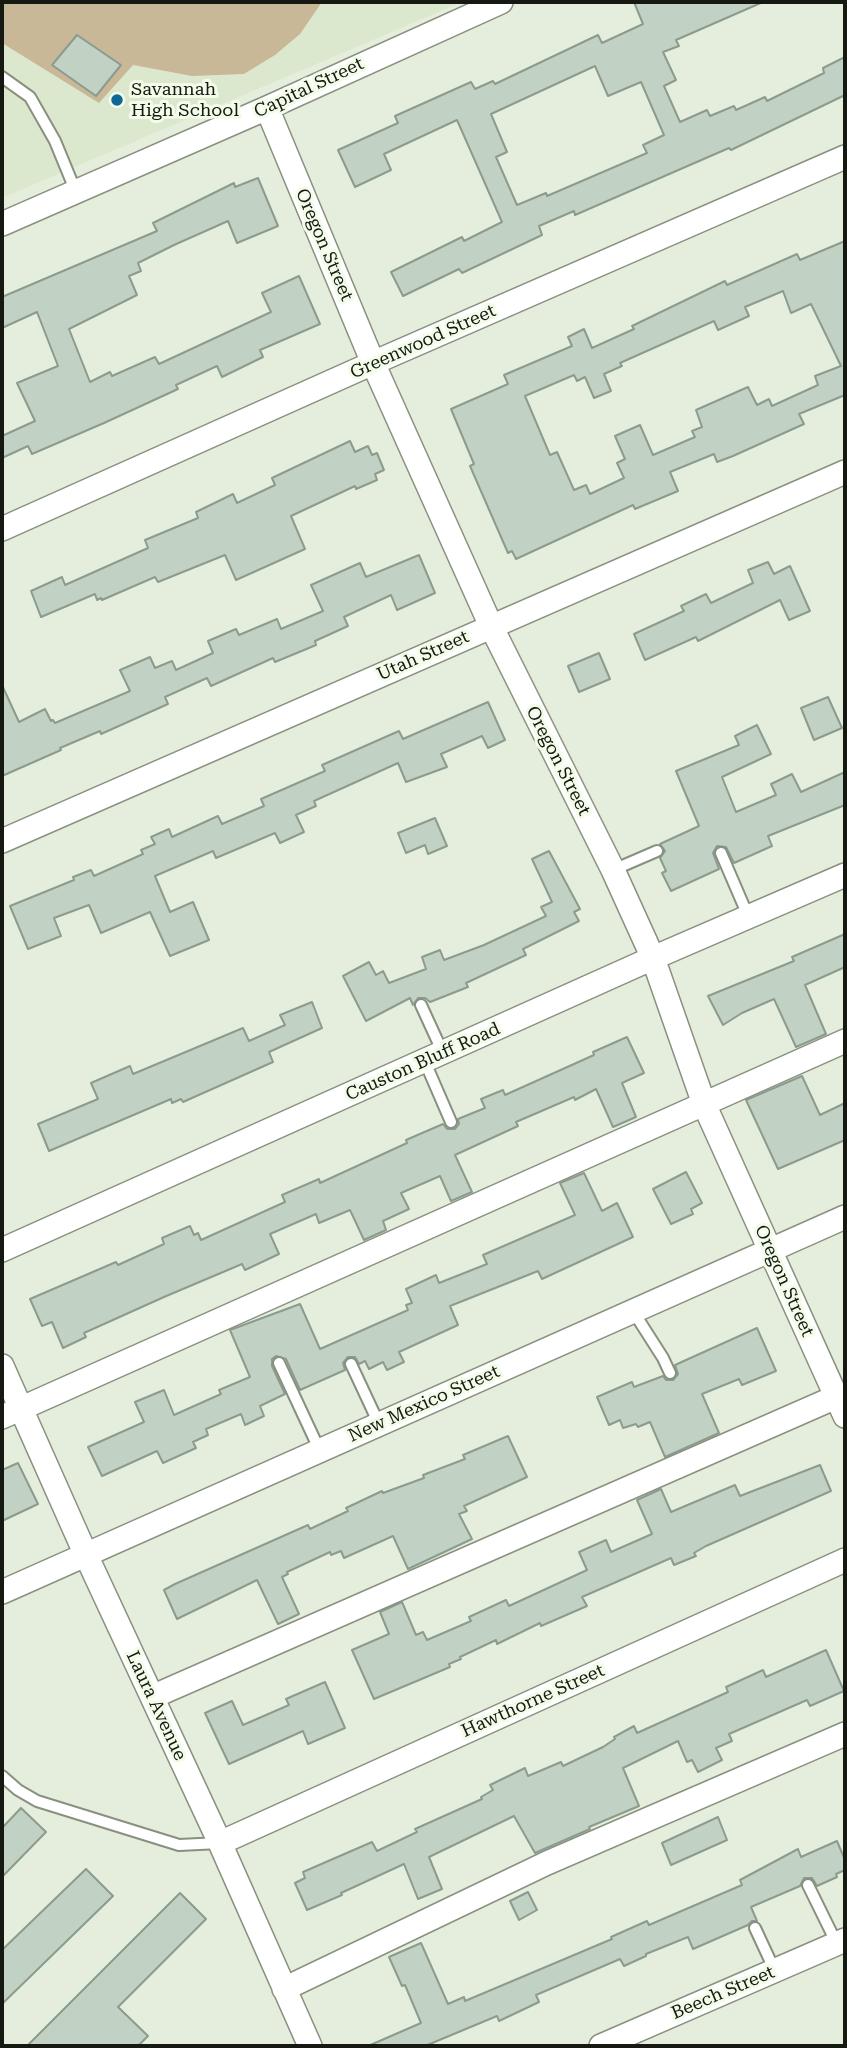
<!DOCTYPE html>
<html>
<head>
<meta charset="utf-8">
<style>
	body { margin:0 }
	#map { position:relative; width:847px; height:2048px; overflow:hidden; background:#e5eedc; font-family:"Roboto Serif",serif }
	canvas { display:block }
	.frame { position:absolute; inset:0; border:4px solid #161912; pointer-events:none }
</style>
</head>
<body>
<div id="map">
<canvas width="847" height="2048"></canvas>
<div class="frame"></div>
</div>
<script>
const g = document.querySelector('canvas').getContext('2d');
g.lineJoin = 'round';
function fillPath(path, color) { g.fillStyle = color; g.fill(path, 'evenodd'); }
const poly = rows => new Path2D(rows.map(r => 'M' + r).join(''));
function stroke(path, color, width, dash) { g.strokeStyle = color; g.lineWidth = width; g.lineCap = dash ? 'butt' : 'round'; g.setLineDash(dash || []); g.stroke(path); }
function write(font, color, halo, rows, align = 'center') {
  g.font = font + ' "Roboto Serif",serif'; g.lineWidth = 6; g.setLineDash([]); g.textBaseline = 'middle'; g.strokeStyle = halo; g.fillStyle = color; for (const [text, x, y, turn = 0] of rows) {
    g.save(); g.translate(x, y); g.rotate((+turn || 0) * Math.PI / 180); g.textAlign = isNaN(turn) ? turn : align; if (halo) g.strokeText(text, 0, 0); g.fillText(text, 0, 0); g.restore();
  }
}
fillPath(poly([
	[2,2,462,2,2,198]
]), '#dce8ce');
fillPath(poly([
	[2,2,322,2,300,34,275,55,244,74,192,76,133,65,99,103,2,43]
]), '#c9b898');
const building = poly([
	[634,2,763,2,676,40,679,46,663,52,676,80,664,86,680,122,707,110,710,116,734,106,736,110,765,97,767,101,824,73,823,68,845,57,845,95,731,150,729,148,575,215,574,211,539,226,542,235,462,273,459,269,403,296,391,272,462,237,464,241,502,222,457,120,384,154,391,170,355,187,338,150,398,123,395,116,471,82,475,89,493,81,495,84,598,35,602,43,643,24,634,2],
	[595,66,608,96,641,82,664,135,643,145,647,153,547,196,546,193,517,205,496,157,507,152,491,114,595,66],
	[77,35,121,65,96,96,52,65,77,35],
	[258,178,278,226,237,243,228,221,174,245,138,263,141,271,129,276,137,295,69,329,90,382,110,372,112,376,155,357,159,364,271,312,262,293,299,276,320,324,260,350,263,357,222,377,217,366,176,385,178,389,104,423,32,454,28,446,2,458,2,436,35,421,17,383,58,366,37,312,2,328,2,297,157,231,153,223,234,183,235,187,258,178],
	[845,241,845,395,799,414,804,424,733,456,717,462,714,454,670,472,678,491,635,509,633,505,516,559,512,551,508,553,470,466,474,464,451,409,508,384,504,375,572,346,568,337,584,329,592,348,634,329,632,326,725,281,727,285,797,254,800,260,845,241],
	[783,291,791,313,811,304,841,366,815,376,818,385,772,406,769,399,757,405,748,387,696,410,702,427,692,431,695,437,653,455,640,425,615,436,625,459,617,463,624,478,590,494,586,485,574,490,557,452,550,455,525,396,574,375,577,381,585,377,594,398,611,391,604,374,622,366,620,363,714,321,718,330,749,316,745,307,783,291],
	[350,441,355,452,368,446,372,455,377,453,384,470,375,474,377,480,356,489,355,486,291,516,305,549,236,580,225,555,158,582,155,577,102,600,101,598,97,600,95,594,41,617,31,591,62,577,65,585,148,548,145,540,198,518,196,512,233,494,237,503,275,485,272,478,350,441],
	[419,555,435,593,397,610,391,595,344,617,348,626,315,641,316,645,304,650,275,662,273,658,211,686,207,678,165,697,168,704,101,734,100,731,60,748,61,750,2,776,2,685,19,722,45,709,51,721,53,720,55,723,130,691,120,670,150,657,155,668,172,661,176,670,213,653,208,641,236,629,239,635,277,619,281,629,323,611,311,585,360,563,366,577,419,555],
	[768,562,774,574,790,566,810,611,789,620,780,600,698,641,696,637,645,660,634,634,684,611,681,606,706,594,711,603,753,583,748,570,768,562],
	[599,653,610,679,579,692,568,666,599,653],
	[828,697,842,728,814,740,801,708,828,697],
	[488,702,505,740,488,748,482,736,441,754,447,767,406,782,398,763,314,801,316,806,296,815,304,832,280,843,275,833,216,858,213,851,155,876,170,912,193,902,209,940,170,956,150,912,101,933,89,905,54,918,61,936,28,949,10,906,74,880,73,877,91,870,94,876,143,854,141,850,155,844,151,837,169,829,172,837,218,816,222,824,264,806,261,799,325,771,322,765,399,731,403,739,488,702],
	[757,725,771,754,722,777,736,812,776,795,771,784,792,774,801,792,845,772,845,805,768,836,772,846,734,863,726,847,717,846,713,853,719,869,671,891,662,873,666,871,660,858,665,851,660,844,699,826,676,771,739,745,735,736,757,725],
	[435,818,447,846,428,854,425,845,406,853,398,833,435,818],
	[549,851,580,909,574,912,579,921,523,949,526,955,466,983,468,987,430,1002,425,998,418,998,413,1005,410,998,366,1021,343,976,369,962,376,975,383,971,389,983,426,969,422,957,440,950,444,960,484,945,546,916,541,907,552,902,532,859,549,851],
	[845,934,845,967,805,985,826,1034,796,1047,774,999,742,1013,723,1025,708,996,794,961,792,957,845,934],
	[312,1002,322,1028,269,1052,273,1062,183,1102,181,1099,172,1103,171,1099,49,1151,38,1124,98,1099,91,1083,130,1066,133,1074,243,1028,249,1041,285,1025,280,1015,312,1002],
	[627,1037,644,1073,622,1083,636,1117,613,1127,596,1089,575,1100,574,1097,516,1122,518,1126,455,1155,472,1192,451,1201,440,1176,401,1193,409,1209,383,1221,386,1230,364,1240,350,1210,319,1223,316,1214,270,1234,279,1254,245,1270,242,1264,164,1297,84,1333,86,1337,63,1348,52,1322,42,1326,30,1299,116,1262,118,1265,164,1244,162,1238,190,1226,194,1235,198,1233,201,1240,285,1202,282,1195,319,1179,320,1183,407,1143,406,1140,443,1124,447,1129,455,1129,459,1124,458,1119,485,1108,481,1099,503,1090,505,1095,594,1055,593,1052,627,1037],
	[802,1076,820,1115,845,1103,845,1140,778,1169,746,1100,802,1076],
	[686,1172,702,1203,691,1209,693,1214,671,1224,653,1189,686,1172],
	[584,1173,602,1211,617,1203,633,1237,542,1279,538,1271,450,1306,458,1325,399,1352,404,1362,387,1370,383,1362,369,1369,365,1361,359,1364,355,1357,348,1357,343,1363,345,1370,300,1390,286,1359,276,1356,272,1359,272,1366,285,1394,260,1406,264,1416,245,1425,241,1414,206,1429,208,1435,193,1442,196,1448,163,1463,157,1451,102,1476,88,1447,144,1422,135,1402,164,1390,174,1415,221,1394,219,1390,250,1377,230,1330,300,1304,320,1349,408,1310,406,1305,412,1303,406,1289,436,1275,439,1283,487,1264,483,1255,575,1215,560,1183,584,1173],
	[757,1328,776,1371,742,1385,739,1379,702,1394,719,1433,665,1457,650,1422,638,1427,636,1424,623,1428,620,1420,609,1425,597,1397,632,1382,634,1387,663,1376,666,1380,673,1380,678,1374,675,1365,757,1328],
	[508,1436,527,1477,464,1506,467,1511,459,1514,472,1539,408,1569,393,1536,344,1558,341,1551,331,1555,330,1552,287,1572,288,1574,282,1577,299,1614,278,1624,257,1580,177,1619,164,1590,175,1584,308,1525,310,1529,348,1511,346,1508,382,1491,383,1493,424,1478,423,1475,465,1459,463,1455,508,1436],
	[18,1463,38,1504,2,1521,2,1470,18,1463],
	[820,1465,831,1491,706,1546,694,1553,696,1556,674,1565,671,1558,582,1597,587,1606,541,1626,540,1623,497,1644,496,1640,460,1657,461,1659,449,1664,450,1667,374,1699,352,1650,389,1634,380,1612,402,1602,416,1635,423,1632,427,1640,471,1621,469,1617,506,1600,509,1606,587,1570,579,1552,606,1540,611,1552,652,1534,637,1500,661,1489,671,1512,735,1485,740,1496,820,1465],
	[826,1650,844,1691,810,1706,807,1700,729,1734,732,1741,716,1748,722,1760,698,1772,692,1760,687,1762,678,1741,623,1768,639,1806,589,1827,590,1829,535,1853,514,1816,429,1857,442,1889,418,1899,404,1864,341,1893,342,1895,307,1910,295,1883,305,1878,303,1872,372,1842,377,1851,417,1832,415,1829,482,1799,481,1797,493,1790,490,1785,525,1768,528,1776,561,1762,563,1766,603,1747,615,1739,614,1737,634,1726,637,1733,728,1692,726,1687,763,1670,766,1677,826,1650],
	[325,1682,345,1728,308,1744,303,1731,229,1764,205,1713,232,1701,243,1725,289,1705,286,1699,325,1682],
	[21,1808,46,1832,2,1877,2,1828,21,1808],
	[718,1817,727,1840,671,1865,662,1843,718,1817],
	[837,1841,845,1860,845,1870,836,1874,837,1877,817,1886,812,1878,804,1878,800,1886,751,1907,757,1921,752,1921,748,1925,693,1949,688,1937,646,1954,646,1956,624,1966,620,1959,536,1995,539,2002,518,2012,499,2021,497,2016,425,2046,368,2046,421,2023,405,1985,402,1986,389,1957,421,1943,448,2004,464,1997,465,2001,612,1939,611,1937,647,1921,649,1925,742,1885,740,1880,798,1849,801,1857,837,1841],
	[86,1869,113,1896,2,2004,2,1950,86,1869],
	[528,1892,537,1910,519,1920,510,1901,528,1892],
	[180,1893,206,1919,118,2007,148,2036,138,2046,27,2046,180,1893]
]);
fillPath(building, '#c1d2c4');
stroke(building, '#8b9b8e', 2);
const lane = poly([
	[2,77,30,97,55,141,76,192],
	[721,853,749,918],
	[613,870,657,851],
	[421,1005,443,1053],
	[425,1062,451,1122],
	[633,1311,663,1358,670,1373],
	[279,1363,320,1451],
	[351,1364,379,1424],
	[2,1776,18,1790,37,1801,179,1845,220,1843],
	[808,1885,837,1944],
	[755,1928,775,1971]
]);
const street = poly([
	[267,108,373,363,491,626,613,870,653,958,704,1104,845,1416],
	[2,224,267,108,501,2],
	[2,529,373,363,845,157],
	[2,841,845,472],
	[2,1250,653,958,845,875],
	[2,1366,86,1555,220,1843,310,2046],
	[2,1417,845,1041],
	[2,1592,845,1217],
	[152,1697,836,1397],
	[220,1843,845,1560],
	[284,1989,547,1863,845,1734],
	[601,2046,845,1940]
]);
stroke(lane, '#88907f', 14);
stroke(street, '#88907f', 26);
stroke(lane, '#fff', 10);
stroke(street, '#fff', 23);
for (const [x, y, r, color] of [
	[117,100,7,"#0e6898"]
]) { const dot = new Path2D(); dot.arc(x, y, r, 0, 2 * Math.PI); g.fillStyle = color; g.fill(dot); stroke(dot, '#f3fce9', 2.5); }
write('18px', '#161912', '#f3fce9', [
	["Capital Street",309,88,-25],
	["Oregon Street",324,245,67],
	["Greenwood Street",423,342,-24],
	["Utah Street",423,656,-24],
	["Oregon Street",558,761,63],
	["Causton Bluff Road",423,1062,-24],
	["Oregon Street",784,1281,66],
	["New Mexico Street",424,1404,-24],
	["Hawthorne Street",533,1701,-24],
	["Laura Avenue",156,1706,65],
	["Beech Street",723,1993,-23]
]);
write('18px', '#161912', '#f3fce9', [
	["Savannah",131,90],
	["High School",131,111]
], 'left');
</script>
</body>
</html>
